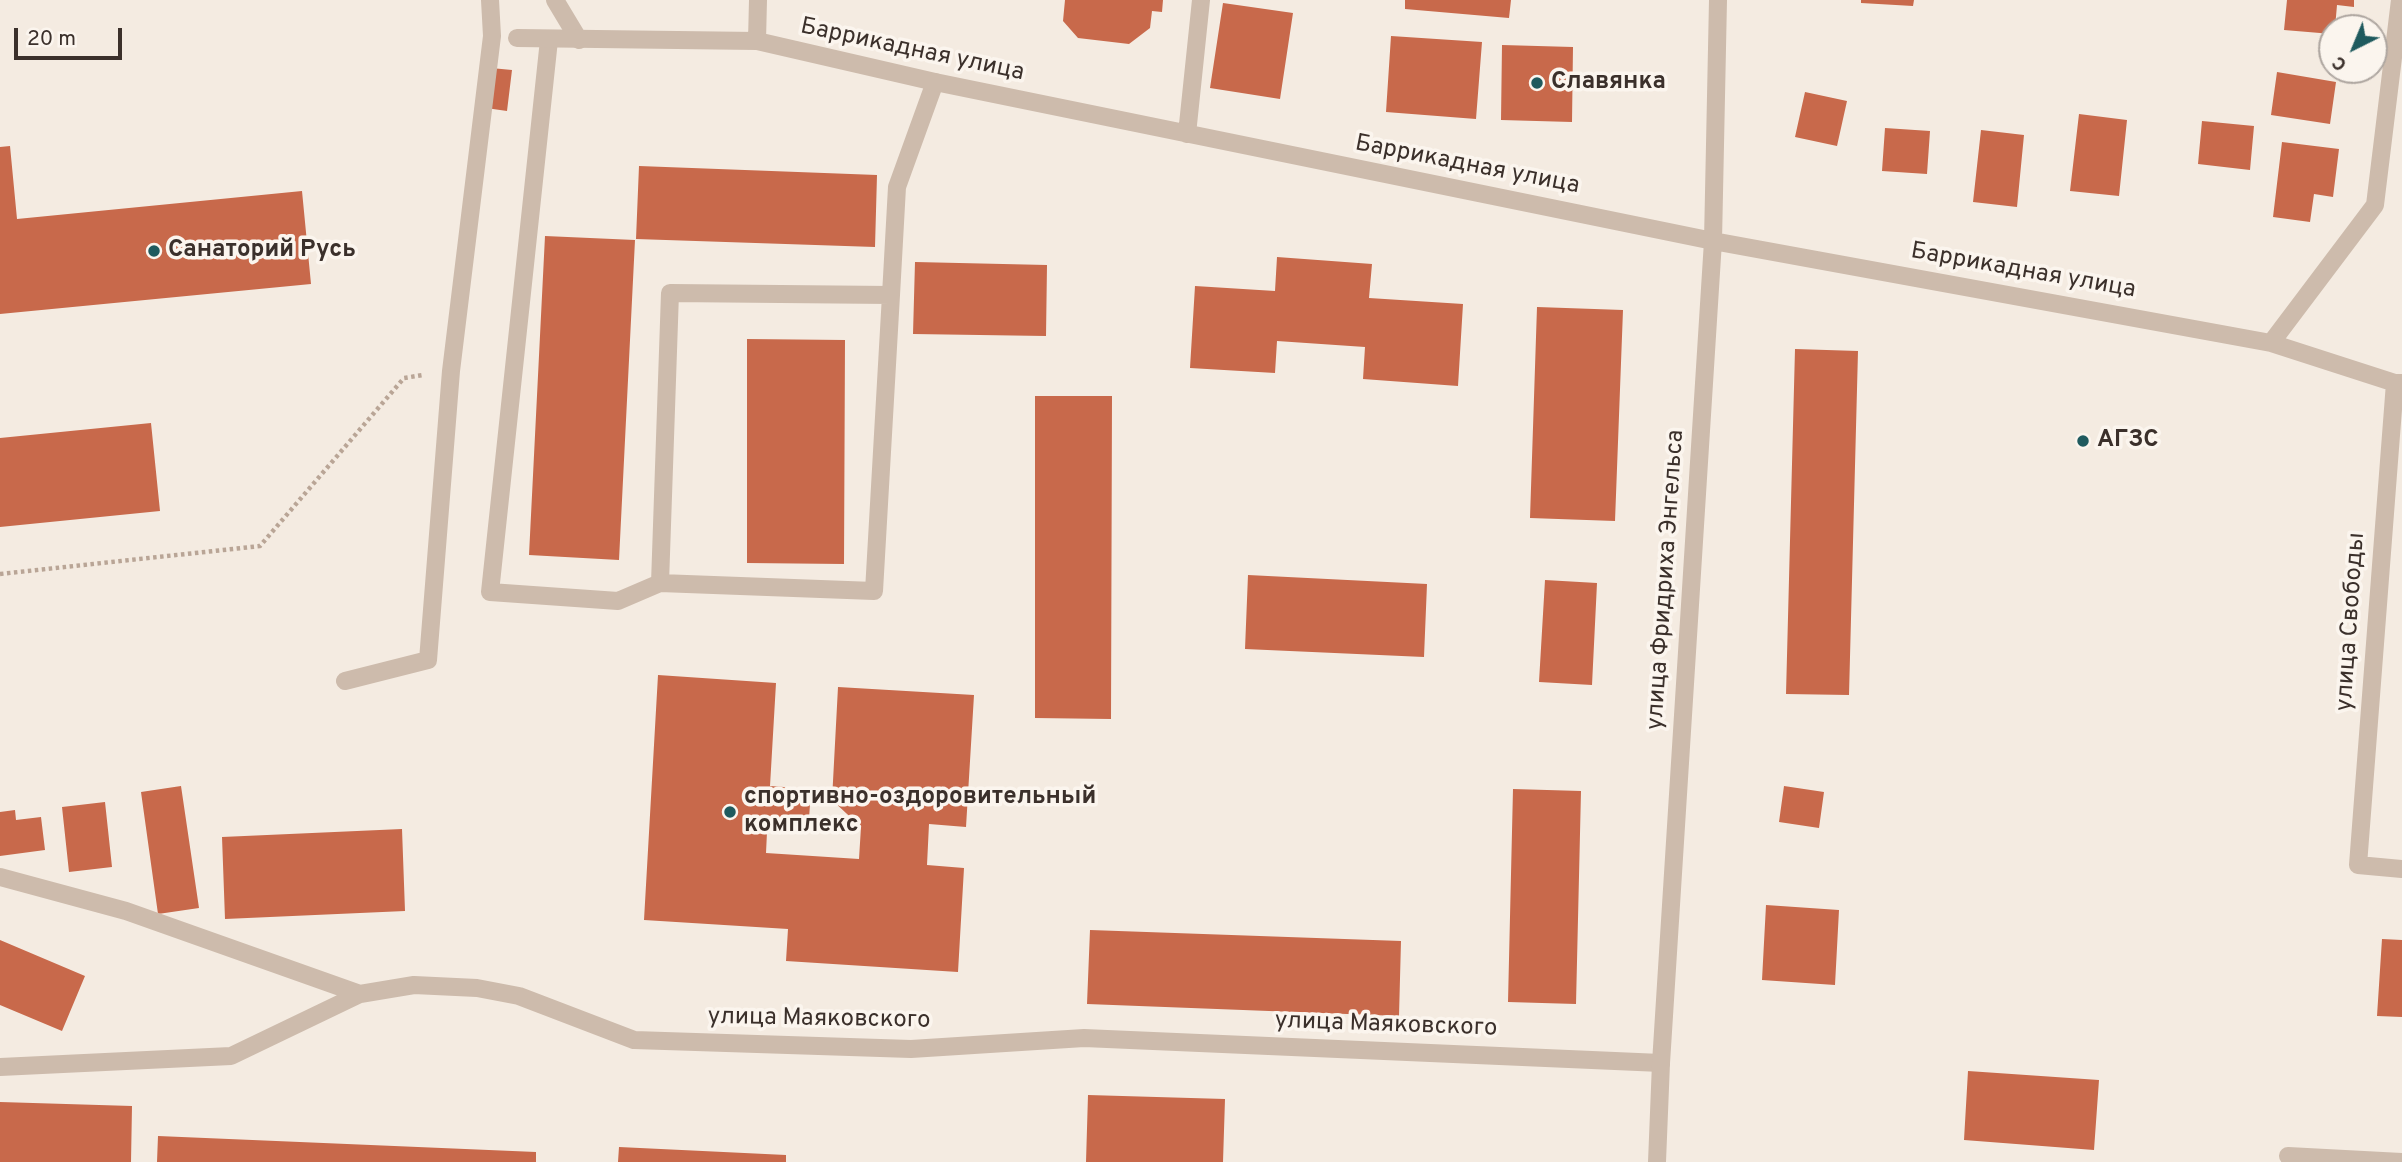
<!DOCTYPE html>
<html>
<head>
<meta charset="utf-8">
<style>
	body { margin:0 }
	#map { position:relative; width:2402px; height:1162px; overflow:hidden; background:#f4ebe1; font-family:Overpass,sans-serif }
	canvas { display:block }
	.north { position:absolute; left:2318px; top:14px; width:70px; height:70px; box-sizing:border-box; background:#fbf5ee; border:2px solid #aea6a0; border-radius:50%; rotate:223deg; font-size:19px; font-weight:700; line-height:28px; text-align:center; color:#3b302b }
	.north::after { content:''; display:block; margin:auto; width:24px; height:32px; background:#1f5a5e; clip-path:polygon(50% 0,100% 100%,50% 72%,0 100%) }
	.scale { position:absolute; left:14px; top:28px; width:108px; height:32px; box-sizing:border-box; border:4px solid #3b302b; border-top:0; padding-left:9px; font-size:21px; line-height:24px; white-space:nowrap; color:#3b302b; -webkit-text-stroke:5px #fbf5ee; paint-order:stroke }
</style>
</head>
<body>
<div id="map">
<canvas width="2402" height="1162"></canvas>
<div class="north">С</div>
<div class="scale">20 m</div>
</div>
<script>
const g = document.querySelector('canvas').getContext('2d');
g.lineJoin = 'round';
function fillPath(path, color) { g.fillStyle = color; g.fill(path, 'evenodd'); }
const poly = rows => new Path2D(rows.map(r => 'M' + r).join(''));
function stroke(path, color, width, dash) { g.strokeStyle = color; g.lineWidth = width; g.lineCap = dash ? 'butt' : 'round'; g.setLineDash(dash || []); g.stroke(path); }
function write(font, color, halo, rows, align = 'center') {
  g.font = font + ' Overpass,sans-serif'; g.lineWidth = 7; g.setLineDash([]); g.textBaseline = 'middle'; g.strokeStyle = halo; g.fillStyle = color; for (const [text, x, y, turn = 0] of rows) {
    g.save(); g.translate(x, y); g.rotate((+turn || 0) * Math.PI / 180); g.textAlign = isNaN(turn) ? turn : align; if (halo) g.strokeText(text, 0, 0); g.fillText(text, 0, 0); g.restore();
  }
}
fillPath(poly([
	[1065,0,1163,0,1162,12,1152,11,1150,28,1129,44,1078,38,1063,21],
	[1405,0,1511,0,1509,18,1405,9],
	[1861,0,1914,0,1913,6,1861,3],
	[2287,0,2354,0,2354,7,2337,5,2335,28,2332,28,2332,34,2284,30],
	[1223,3,1293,13,1280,99,1210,88],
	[1391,36,1482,42,1476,119,1386,112],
	[1502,45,1573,47,1572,122,1501,120],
	[491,68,512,70,507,111,486,108],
	[2277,72,2336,82,2330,124,2271,115],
	[1805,92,1847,101,1837,146,1795,137],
	[2079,114,2127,120,2119,196,2070,191],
	[2202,121,2254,126,2250,170,2198,164],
	[1885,128,1930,131,1927,174,1882,171],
	[1981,130,2024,135,2017,207,1973,202],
	[2282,142,2339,149,2333,197,2314,194,2310,222,2273,217],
	[10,146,17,219,302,191,311,284,0,314,0,147],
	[639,166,877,175,875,247,636,239],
	[545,236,635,240,619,560,529,555],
	[1277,257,1372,264,1369,298,1463,304,1458,386,1363,379,1365,347,1277,341,1275,373,1190,368,1195,286,1275,291],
	[915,262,1047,265,1046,336,913,334],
	[1537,307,1623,310,1615,521,1530,518],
	[747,339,845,340,844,564,747,563],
	[1795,349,1858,351,1849,695,1786,694],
	[1035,396,1112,396,1111,719,1035,718],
	[151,423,160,511,0,527,0,438],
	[1248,575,1427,584,1424,657,1245,649],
	[1545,580,1597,583,1592,685,1539,682],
	[658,675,776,683,770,786,811,789,808,834,767,832,766,853,859,859,861,827,832,800,838,687,974,695,966,827,929,824,927,865,964,868,958,972,786,961,788,929,644,920],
	[181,786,199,908,158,914,141,792],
	[1784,786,1824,792,1819,828,1779,822],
	[1513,789,1581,791,1576,1004,1508,1002],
	[105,802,112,867,69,872,62,807],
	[15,810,16,820,41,817,45,850,0,856,0,812],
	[402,829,405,911,225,919,222,837],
	[1766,905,1839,910,1835,985,1762,980],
	[1090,930,1401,941,1399,1016,1087,1004],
	[2382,939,2402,940,2402,1017,2377,1016],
	[0,940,85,976,62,1031,0,1005],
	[1968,1071,2099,1080,2094,1150,1964,1140],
	[1088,1095,1225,1099,1223,1162,1086,1162],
	[0,1102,132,1106,131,1162,0,1162],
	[158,1136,536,1152,536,1162,157,1162],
	[619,1147,786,1155,786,1162,618,1162]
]), '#c8694b');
stroke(poly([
	[0,574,260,546,404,378,423,375]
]), '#b9a596', 4.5, [3.5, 3.5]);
stroke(poly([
	[555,0,579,40],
	[549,40,490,592,618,601,660,583],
	[891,295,670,293,660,583,874,591,891,295,897,187,935,82],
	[345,681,428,660,451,371,492,36,490,0],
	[0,877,126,911,360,994],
	[0,1067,231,1056,360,994,414,985,477,988,519,996,634,1040,911,1049,1084,1038,1661,1063],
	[2288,1156,2402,1162]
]), '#cdbbac', 18);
stroke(poly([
	[517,38,757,41,935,82,1713,241,2271,343,2395,383,2402,383],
	[757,41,758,0],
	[1187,134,1201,0],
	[2271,343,2375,205,2400,0],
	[2395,383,2358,865,2402,869],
	[1657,1162,1661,1063,1713,241,1718,0]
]), '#cdbbac', 18);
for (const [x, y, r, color] of [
	[1537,83,7,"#1f5a5e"],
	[154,251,7,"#1f5a5e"],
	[2083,441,7,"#1f5a5e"],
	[730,812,7,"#1f5a5e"]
]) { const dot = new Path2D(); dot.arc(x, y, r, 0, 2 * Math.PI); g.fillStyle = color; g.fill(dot); stroke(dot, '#fbf5ee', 2.5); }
write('24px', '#3b302b', '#fbf5ee', [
	["Баррикадная улица",912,51,12],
	["Баррикадная улица",1467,166,11],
	["Баррикадная улица",2023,272,10],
	["улица Фридриха Энгельса",1667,580,-86],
	["улица Свободы",2352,622,-86],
	["улица Маяковского",819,1020,1],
	["улица Маяковского",1386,1026,2]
]);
write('bold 24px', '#3b302b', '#fbf5ee', [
	["Славянка",1551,83],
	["Санаторий Русь",168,251],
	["АГЗС",2097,441],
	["спортивно-оздоровительный",744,798],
	["комплекс",744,826]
], 'left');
</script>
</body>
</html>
